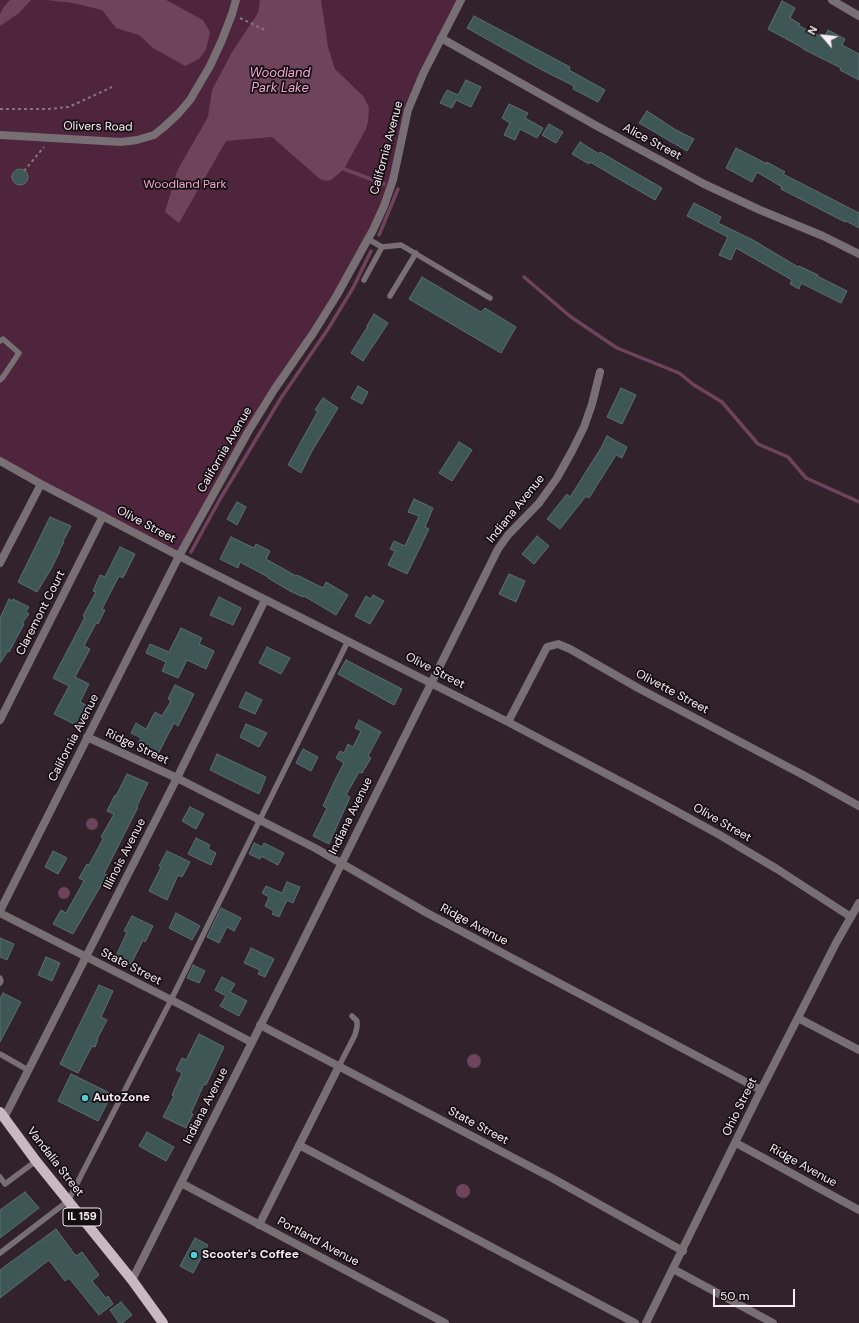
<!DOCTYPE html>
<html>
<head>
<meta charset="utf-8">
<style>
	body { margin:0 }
	#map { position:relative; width:859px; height:1323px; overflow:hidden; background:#32222b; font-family:"DM Sans",sans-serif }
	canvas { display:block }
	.north { position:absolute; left:803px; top:16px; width:40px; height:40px; -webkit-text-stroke:3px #150e12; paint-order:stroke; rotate:298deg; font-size:11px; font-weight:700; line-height:16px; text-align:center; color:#f8edf2 }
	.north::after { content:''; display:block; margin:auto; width:14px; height:18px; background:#f8edf2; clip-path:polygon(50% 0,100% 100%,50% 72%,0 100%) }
	.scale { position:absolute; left:713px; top:1289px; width:82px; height:18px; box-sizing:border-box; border:2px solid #f8edf2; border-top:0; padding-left:5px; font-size:12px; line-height:14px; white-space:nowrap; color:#f8edf2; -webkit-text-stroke:3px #150e12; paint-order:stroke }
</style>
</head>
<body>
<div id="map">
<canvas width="859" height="1323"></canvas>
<div class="north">N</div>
<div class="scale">50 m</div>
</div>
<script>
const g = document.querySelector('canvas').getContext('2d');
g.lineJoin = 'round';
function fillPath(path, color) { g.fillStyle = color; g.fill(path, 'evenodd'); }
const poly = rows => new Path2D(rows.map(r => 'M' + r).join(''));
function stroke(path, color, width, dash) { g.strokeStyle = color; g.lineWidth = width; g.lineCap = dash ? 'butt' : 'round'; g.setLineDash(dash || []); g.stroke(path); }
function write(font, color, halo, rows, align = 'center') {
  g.font = font + ' "DM Sans",sans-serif'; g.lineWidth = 3.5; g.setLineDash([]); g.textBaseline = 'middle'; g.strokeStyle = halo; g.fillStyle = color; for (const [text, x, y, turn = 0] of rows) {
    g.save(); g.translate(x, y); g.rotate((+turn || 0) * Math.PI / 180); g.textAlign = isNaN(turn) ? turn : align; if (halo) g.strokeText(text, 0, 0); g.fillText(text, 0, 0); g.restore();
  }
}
fillPath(poly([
	[0,0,461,0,408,110,389,192,349,273,266,403,179,556,0,460]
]), '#4e253d');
fillPath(poly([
	[10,0,31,0,19,13,0,26,0,14,3,8],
	[47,0,166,0,203,20,210,32,206,50,199,59,185,66,153,48,139,35,116,28,102,10,73,3],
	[260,0,321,0,328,47,335,69,364,97,369,108,368,122,366,129,344,169,331,180,326,181,320,179,272,137,226,141,179,223,165,212,177,171,208,117,212,90,232,52,258,13],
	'86 824a6 6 0 1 1 12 0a6 6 0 1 1-12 0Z',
	'58 893a6 6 0 1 1 12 0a6 6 0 1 1-12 0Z',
	'467 1061a7 7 0 1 1 14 0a7 7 0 1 1-14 0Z',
	'456 1191a7 7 0 1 1 14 0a7 7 0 1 1-14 0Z'
]), '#6f435c');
stroke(poly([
	[344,169,384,184],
	[379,235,398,189],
	[524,277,571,317,617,348,679,373,694,385,722,402,758,444,788,457,806,478,859,502],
	[191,552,220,499,281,398,328,329,353,288,371,251]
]), '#6f435c', 3.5);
const building = poly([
	[782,1,795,8,790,18,800,24,799,26,824,38,828,30,845,39,842,45,859,54,859,80,840,70,841,68,803,49,803,48,768,29,782,1],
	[474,16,570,67,569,70,605,90,598,102,573,89,574,86,542,70,467,28,474,16],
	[466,80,481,87,471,107,456,100,452,108,440,103,447,90,458,95,466,80],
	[509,104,528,113,525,118,543,128,537,138,520,129,515,140,504,135,510,123,502,118,509,104],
	[647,111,676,130,694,139,687,151,639,123,647,111],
	[549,124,563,132,556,143,542,135,549,124],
	[580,142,599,154,600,152,662,188,655,200,590,162,589,164,572,154,580,142],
	[736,148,767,164,767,162,785,172,783,174,859,213,859,228,846,221,845,222,781,189,782,187,757,172,752,182,726,168,736,148],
	'12 177a8 8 0 1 1 16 0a8 8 0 1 1-16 0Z',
	[694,203,721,217,718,223,753,240,798,267,799,266,818,275,817,276,847,291,841,303,801,283,799,289,790,284,792,280,736,248,731,260,719,255,728,237,687,216,694,203],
	[422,277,481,312,485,308,516,327,501,353,409,299,422,277],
	[374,314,388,323,363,361,351,353,368,326,367,326,374,314],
	[358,386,368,392,362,404,351,398,358,386],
	[621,388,636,395,622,424,607,417,621,388],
	[323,398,338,408,312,451,301,473,288,465,318,411,315,410,323,398],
	[607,436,627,447,622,458,616,455,589,498,586,496,560,529,547,519,567,494,570,497,601,448,607,436],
	[459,442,472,450,452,481,439,473,459,442],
	[414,499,433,508,425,527,429,529,407,574,388,565,395,551,390,549,394,541,405,546,419,516,408,512,414,499],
	[237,502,246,507,237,525,227,519,237,502],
	[50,517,71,526,63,541,64,542,59,551,60,551,51,569,37,592,18,582,50,517],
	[537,536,549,546,534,564,522,554,537,536],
	[231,537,254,548,256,544,270,551,266,559,296,576,297,575,323,588,326,582,348,595,336,615,304,596,303,597,290,591,268,578,268,577,240,562,238,568,220,559,231,537],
	[120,547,135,554,123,578,119,576,102,609,105,610,98,624,96,623,84,646,90,649,75,677,89,684,80,702,86,705,76,725,54,714,69,686,53,678,85,617,83,616,96,592,93,591,100,575,105,577,120,547],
	[509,574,525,581,516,602,499,594,509,574],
	[373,595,384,601,370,624,355,616,366,596,371,599,373,595],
	[219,597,241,608,233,625,210,615,219,597],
	[9,599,12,601,13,599,29,607,26,612,29,614,22,623,24,624,9,652,8,651,0,663,0,618,9,599],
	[181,628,202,638,199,644,214,651,206,669,187,660,178,678,162,671,166,662,146,653,150,644,169,652,181,628],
	[267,647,290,658,281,674,259,663,267,647],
	[346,660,402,689,394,705,338,674,346,660],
	[175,685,194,694,178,726,174,723,158,754,138,744,141,738,131,733,136,723,146,729,155,712,162,716,171,701,168,699,175,685],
	[246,692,262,700,255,714,239,707,246,692],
	[359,720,381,732,368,756,371,758,362,773,359,772,346,795,350,797,329,844,313,836,327,808,323,806,335,780,344,763,336,758,340,751,344,753,348,744,353,747,361,731,355,728,359,720],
	[246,724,267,733,259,747,240,737,246,724],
	[303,749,318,757,311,771,296,763,303,749],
	[217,754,266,777,259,794,210,770,217,754],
	[127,774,148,783,137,806,138,807,104,874,107,875,73,934,53,924,61,910,66,913,84,881,79,878,87,864,89,865,103,839,101,837,114,814,107,811,115,795,116,796,127,774],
	[190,807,204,814,196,829,182,821,190,807],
	[196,838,210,845,208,849,216,853,211,865,188,854,196,838],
	[254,843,262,847,264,843,284,853,278,865,261,856,260,859,249,854,254,843],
	[53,851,67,858,58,874,45,867,53,851],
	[167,851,190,862,182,877,178,875,167,900,149,891,161,867,159,866,167,851],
	[287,882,300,887,293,903,287,900,279,917,272,914,274,911,265,906,269,897,262,893,266,886,282,893,287,882],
	[221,908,241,918,234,931,227,927,219,943,207,937,221,908],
	[176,913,200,926,192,940,169,928,176,913],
	[132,916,153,926,145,942,143,940,131,964,116,956,127,932,124,931,132,916],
	[0,938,14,944,7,960,0,957,0,938],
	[251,948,274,959,265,977,258,974,260,970,244,963,251,948],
	[46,957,60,963,52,981,38,975,46,957],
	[193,965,205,971,199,983,187,978,193,965],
	[222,977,235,984,230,992,247,1001,239,1016,220,1006,226,996,215,990,222,977],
	[99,985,113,991,101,1017,107,1020,97,1039,98,1039,95,1047,92,1046,78,1073,60,1064,99,985],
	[3,993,21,1002,0,1042,0,999,3,993],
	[199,1034,224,1047,206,1085,204,1084,191,1113,193,1114,186,1128,163,1117,174,1096,172,1095,182,1073,176,1070,182,1058,186,1060,199,1034],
	[71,1074,112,1094,98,1121,58,1101,71,1074],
	[147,1132,174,1147,166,1161,139,1146,147,1132],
	[25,1192,39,1208,0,1238,0,1210,25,1192],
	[56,1229,76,1256,82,1252,99,1275,92,1281,106,1298,108,1296,113,1304,99,1315,69,1278,65,1281,49,1260,0,1298,0,1270,56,1229],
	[195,1238,208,1245,193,1273,180,1266,195,1238],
	[121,1302,132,1315,122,1323,119,1323,110,1310,121,1302]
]);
fillPath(building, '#3f5657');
stroke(building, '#597072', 1);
stroke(poly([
	[240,18,267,31],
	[0,109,48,109,69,107,112,87],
	[24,171,44,147]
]), '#84767e', 2, [3, 3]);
stroke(poly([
	[368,239,382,247,401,245,490,298],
	[364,280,382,247],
	[390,296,416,253],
	[0,341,3,339,19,353,3,377,0,380],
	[0,978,1,981,0,983],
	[0,1054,28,1070],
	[339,1066,355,1035,357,1027,357,1021,352,1016],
	[0,1177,5,1184,36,1161],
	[0,1253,68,1201,171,1000,348,641]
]), '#786f74', 5.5);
stroke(poly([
	[832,0,859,16],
	[441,38,595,125,704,184,760,210,823,236,859,254],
	[0,135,121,142,137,140,154,135,164,127,178,114,190,100,210,66,222,40,232,14,236,0],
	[0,461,41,484,179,556,508,722,654,799,718,834,777,869,851,917],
	[0,563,41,484],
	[0,720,103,516],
	[508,722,547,647,558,644,570,649,638,688,807,777,859,806],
	[87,737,177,778,315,848,427,913,761,1090],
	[0,911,179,556,248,432,274,390,314,332,337,295,373,230,384,206,393,180,408,110,423,74,461,0],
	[0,913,185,1007,251,1042],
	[798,1018,859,1050],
	[260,1025,552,1178,683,1251],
	[4,1118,177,778,265,600],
	[736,1143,859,1210],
	[299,1145,635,1323],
	[181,1183,445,1323],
	[259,1225,339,1066],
	[673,1269,773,1323],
	[132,1280,290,967,498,549,508,535,539,503,557,478,572,451,584,427,592,404,600,372],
	[646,1323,761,1090,836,943,859,903]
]), '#786f74', 8);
stroke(poly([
	[0,1112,36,1161,132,1280,163,1323]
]), '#c9b7c1', 10);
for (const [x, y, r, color] of [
	[85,1098,4,"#51ccd3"],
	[194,1255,4,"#51ccd3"]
]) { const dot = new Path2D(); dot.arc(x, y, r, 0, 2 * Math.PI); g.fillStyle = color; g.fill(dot); stroke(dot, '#150e12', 1.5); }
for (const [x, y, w] of [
	[82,1217,38]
]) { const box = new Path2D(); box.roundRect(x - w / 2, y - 9, w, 18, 3); g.fillStyle = '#150e12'; g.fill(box); stroke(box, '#f8edf2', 1); }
write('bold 11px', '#f8edf2', null, [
	["IL 159",82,1217]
]);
write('12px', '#f8edf2', '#150e12', [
	["Olivers Road",98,127,1],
	["Alice Street",652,142,28],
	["California Avenue",387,148,-75],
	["California Avenue",225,450,-60],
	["Indiana Avenue",516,509,-51],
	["Olive Street",146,525,28],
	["Claremont Court",41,613,-63],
	["Olive Street",435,671,27],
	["Olivette Street",672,692,28],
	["California Avenue",74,738,-63],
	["Ridge Street",137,747,25],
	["Indiana Avenue",351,816,-64],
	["Olive Street",722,823,30],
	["Illinois Avenue",125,854,-63],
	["Ridge Avenue",474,925,28],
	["State Street",131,967,27],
	["Indiana Avenue",206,1106,-63],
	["Ohio Street",740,1107,-64],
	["State Street",478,1126,28],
	["Vandalia Street",55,1162,52],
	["Ridge Avenue",803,1166,29],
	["Portland Avenue",318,1242,28]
]);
write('12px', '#efa7cf', '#150e12', [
	["Woodland Park",185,185]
]);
write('bold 12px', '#f8edf2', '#150e12', [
	["AutoZone",93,1098],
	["Scooter's Coffee",202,1255]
], 'left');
write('italic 13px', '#f0a8d0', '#150e12', [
	["Woodland",280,74],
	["Park Lake",280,89]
]);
</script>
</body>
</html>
